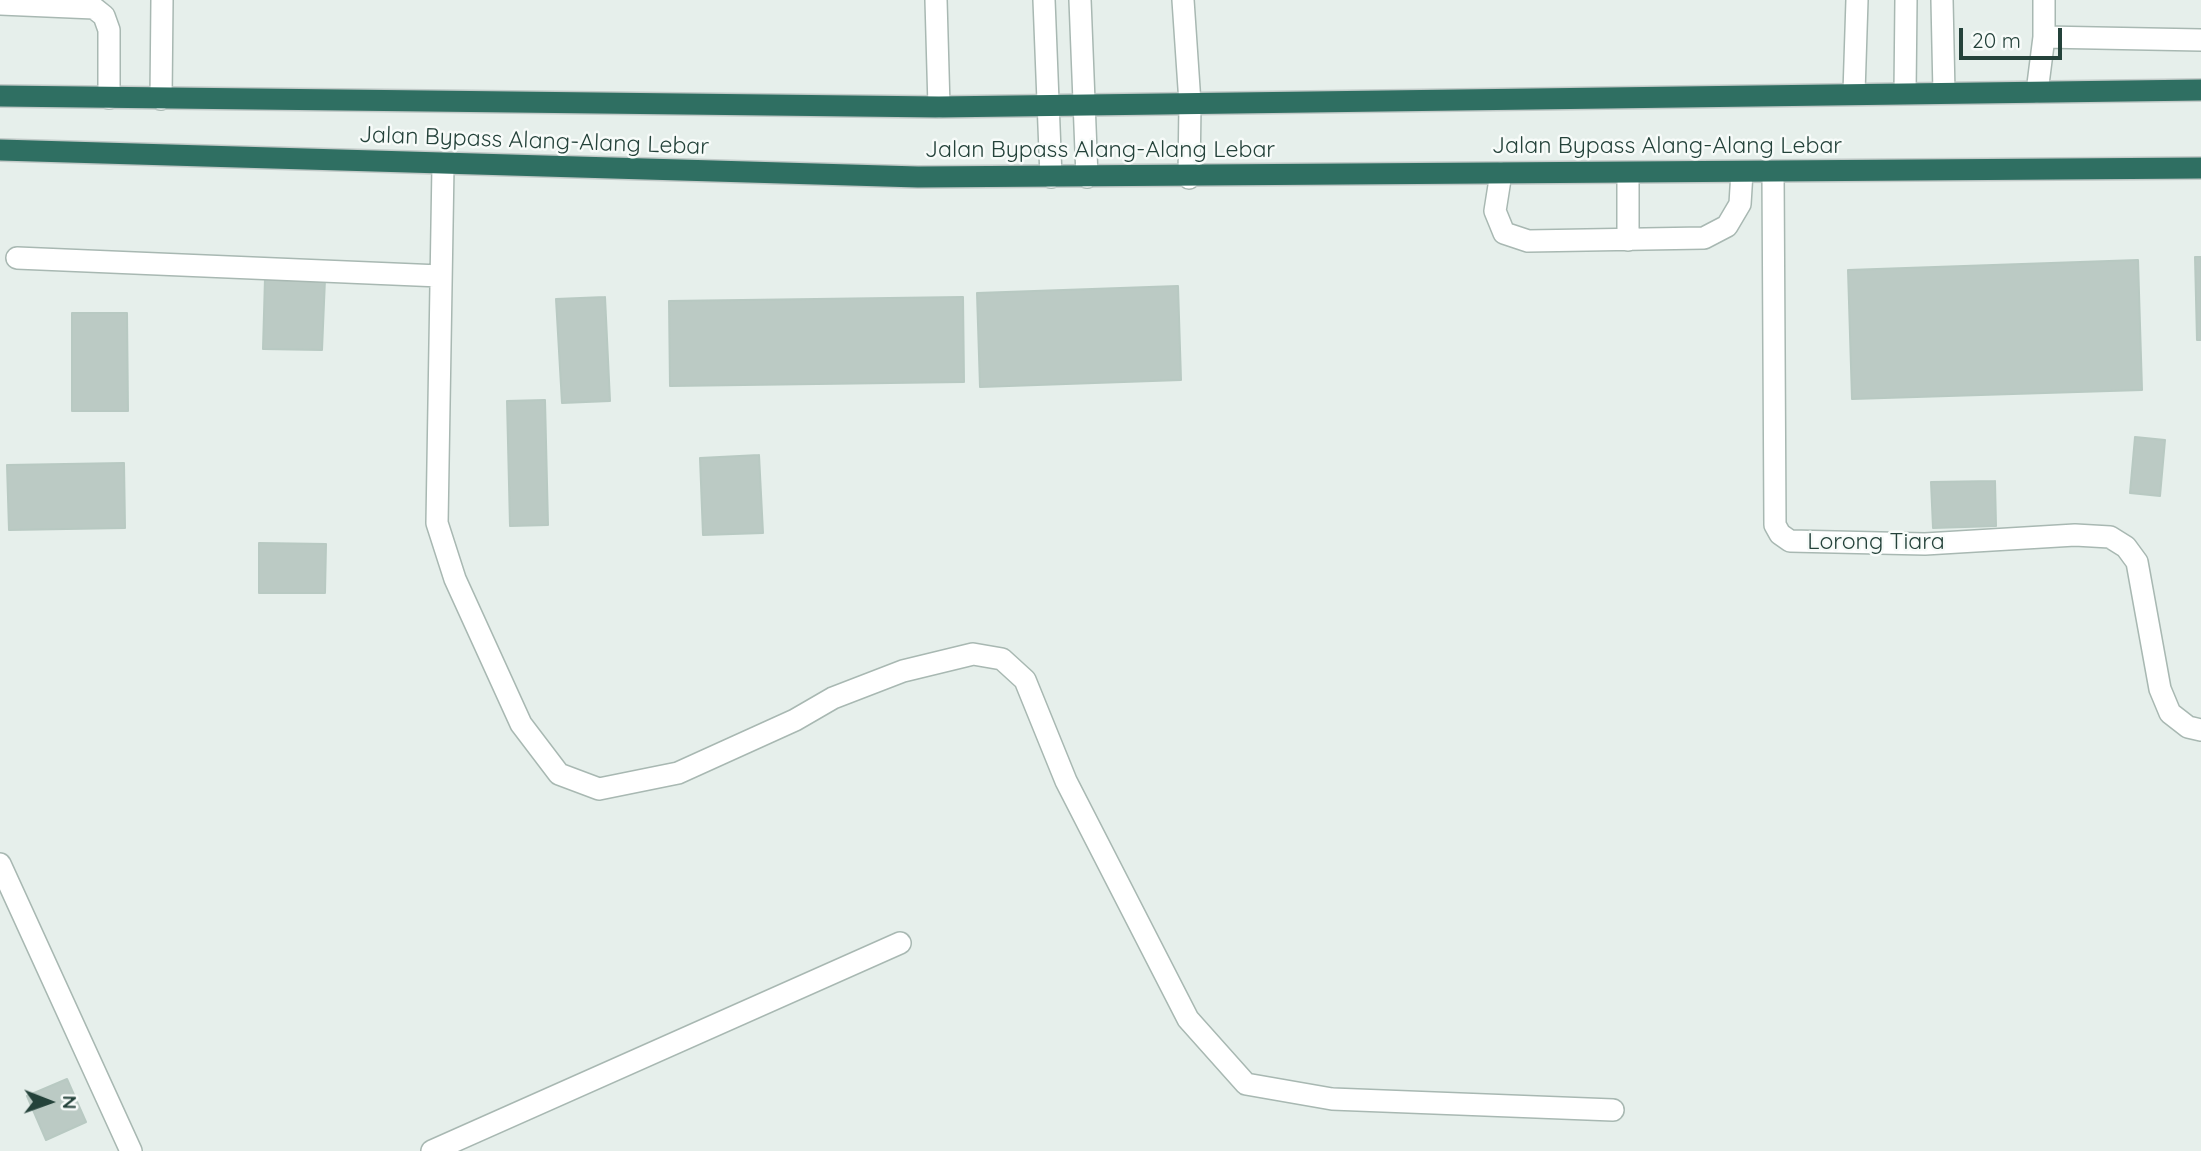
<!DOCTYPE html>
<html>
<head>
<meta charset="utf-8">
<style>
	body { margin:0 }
	#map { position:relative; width:2201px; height:1151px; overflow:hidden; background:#e6efeb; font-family:Quicksand,sans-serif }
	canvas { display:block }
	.north { position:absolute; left:14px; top:1067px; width:70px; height:70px; -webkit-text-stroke:5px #f7fbf9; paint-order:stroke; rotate:91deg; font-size:19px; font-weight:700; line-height:28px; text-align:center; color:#24423a }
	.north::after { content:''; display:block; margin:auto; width:24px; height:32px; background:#24423a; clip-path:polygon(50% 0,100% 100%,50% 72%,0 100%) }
	.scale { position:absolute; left:1959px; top:28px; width:103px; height:32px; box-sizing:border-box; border:4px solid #24423a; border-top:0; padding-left:9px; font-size:21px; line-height:24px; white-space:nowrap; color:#24423a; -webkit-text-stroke:5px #f7fbf9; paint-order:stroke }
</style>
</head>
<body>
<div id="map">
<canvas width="2201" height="1151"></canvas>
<div class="north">N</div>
<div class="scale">20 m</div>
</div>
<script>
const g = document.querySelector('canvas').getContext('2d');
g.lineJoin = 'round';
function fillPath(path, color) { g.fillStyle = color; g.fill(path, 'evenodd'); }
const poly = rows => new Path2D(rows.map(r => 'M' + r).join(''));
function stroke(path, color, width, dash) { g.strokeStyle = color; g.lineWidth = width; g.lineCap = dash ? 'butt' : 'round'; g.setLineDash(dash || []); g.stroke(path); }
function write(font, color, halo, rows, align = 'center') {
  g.font = font + ' Quicksand,sans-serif'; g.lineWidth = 5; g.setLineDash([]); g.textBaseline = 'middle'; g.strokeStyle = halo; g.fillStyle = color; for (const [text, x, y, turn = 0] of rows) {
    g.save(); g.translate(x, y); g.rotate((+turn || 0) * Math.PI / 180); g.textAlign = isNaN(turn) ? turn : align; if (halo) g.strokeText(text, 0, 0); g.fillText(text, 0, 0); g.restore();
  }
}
const building = poly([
	[2195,257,2201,257,2201,340,2197,340,2195,257],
	[2138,260,2142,390,1852,399,1848,270,2138,260],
	[265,278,325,279,322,350,263,349,265,278],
	[1178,286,1181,380,980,387,977,293,1178,286],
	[605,297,610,401,562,403,556,299,605,297],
	[963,297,964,382,670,386,669,301,963,297],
	[72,313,127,313,128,411,72,411,72,313],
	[545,400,548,525,510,526,507,401,545,400],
	[2135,437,2165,440,2160,496,2130,493,2135,437],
	[759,455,763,533,703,535,700,458,759,455],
	[124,463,125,528,9,530,7,465,124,463],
	[1995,481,1996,526,1933,528,1931,482,1995,481],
	[259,543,326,544,325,593,259,593,259,543],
	[67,1079,86,1122,46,1140,27,1096,67,1079]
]);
fillPath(building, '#bbcac4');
stroke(building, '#b8c9c2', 2);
const minor = poly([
	[936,0,939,107],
	[1044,0,1051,177],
	[1080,0,1087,177],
	[1183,0,1190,103,1189,178],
	[1942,0,1944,93],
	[0,4,94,8,104,16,109,30,109,98],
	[2044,37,2201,40],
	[2037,92,2044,37,2044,0],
	[1854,93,1857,0],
	[1905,93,1906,0],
	[161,99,162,0],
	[443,166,437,523,455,579,521,724,559,774,599,789,678,773,795,720,833,698,903,671,973,654,1002,659,1025,680,1066,781,1188,1019,1246,1084,1332,1099,1613,1110],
	[1773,172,1775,525,1780,534,1790,541,1925,544,2075,535,2110,537,2126,547,2137,562,2160,689,2170,713,2188,727,2201,730],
	[1501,173,1495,211,1504,233,1528,241,1704,238,1727,226,1740,204,1742,172],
	[1628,173,1628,240],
	[17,258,440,276],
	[0,864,131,1151],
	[432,1151,900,943]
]);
const highway = poly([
	[0,96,939,107,2201,90],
	[0,150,918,177,2201,168]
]);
stroke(minor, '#a8b8b2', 24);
stroke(highway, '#c2cac8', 24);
stroke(minor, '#fff', 21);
stroke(highway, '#2f6f62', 21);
write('23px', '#24423a', '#f7fbf9', [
	["Jalan Bypass Alang-Alang Lebar",534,141,2],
	["Jalan Bypass Alang-Alang Lebar",1667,146],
	["Jalan Bypass Alang-Alang Lebar",1100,150],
	["Lorong Tiara",1876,542]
]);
</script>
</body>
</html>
